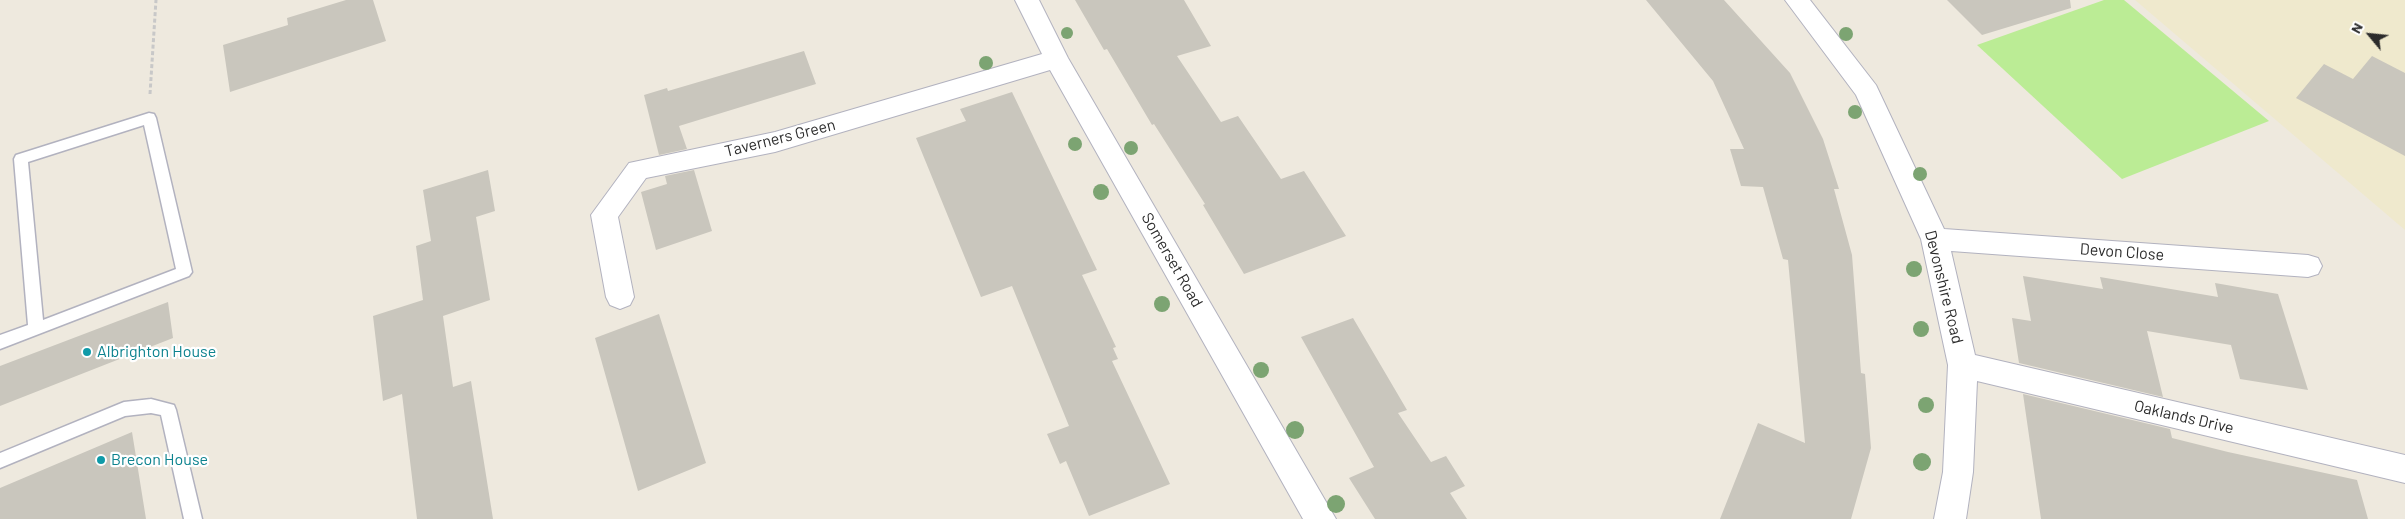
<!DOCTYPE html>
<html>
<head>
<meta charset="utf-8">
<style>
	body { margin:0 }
	#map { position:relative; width:2405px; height:519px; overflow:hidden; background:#eee9de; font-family:Barlow,sans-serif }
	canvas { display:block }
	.north { position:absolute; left:2345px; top:10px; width:50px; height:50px; -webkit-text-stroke:4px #fff; paint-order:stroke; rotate:298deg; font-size:14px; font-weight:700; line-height:20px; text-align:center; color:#2c2c2c }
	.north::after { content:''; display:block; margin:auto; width:18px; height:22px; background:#2c2c2c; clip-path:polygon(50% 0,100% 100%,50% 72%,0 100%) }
</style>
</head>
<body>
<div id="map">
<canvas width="2405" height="519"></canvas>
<div class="north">N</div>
</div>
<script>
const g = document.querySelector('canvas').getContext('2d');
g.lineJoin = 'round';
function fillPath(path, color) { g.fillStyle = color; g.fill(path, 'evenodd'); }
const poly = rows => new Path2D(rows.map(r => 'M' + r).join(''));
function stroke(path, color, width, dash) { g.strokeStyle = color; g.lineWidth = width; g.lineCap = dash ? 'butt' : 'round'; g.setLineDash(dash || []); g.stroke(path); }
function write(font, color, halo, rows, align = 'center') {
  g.font = font + ' Barlow,sans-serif'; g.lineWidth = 4.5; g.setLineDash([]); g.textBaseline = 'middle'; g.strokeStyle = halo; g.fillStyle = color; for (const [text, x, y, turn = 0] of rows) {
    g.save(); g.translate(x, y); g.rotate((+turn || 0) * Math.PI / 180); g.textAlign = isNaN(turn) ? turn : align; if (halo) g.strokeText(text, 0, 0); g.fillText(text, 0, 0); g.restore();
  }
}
fillPath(poly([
	[2135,0,2405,0,2405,230]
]), '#efe9cd');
fillPath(poly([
	[2104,0,2124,0,2269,121,2122,179,1977,45]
]), '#bbec95');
fillPath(poly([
	[346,0,373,0,386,41,230,92,223,45,288,25,287,18],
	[1075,0,1184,0,1211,46,1177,56,1221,122,1238,116,1281,179,1304,171,1346,236,1244,274,1203,205,1205,204,1154,124,1152,125,1107,49,1104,50],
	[1646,0,1724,0,1790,73,1823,139,1839,189,1834,189,1852,255,1861,373,1865,374,1871,448,1851,519,1720,519,1758,423,1805,443,1788,260,1783,259,1763,187,1741,186,1730,149,1744,149,1713,81],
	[1947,0,2070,0,2071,8,1982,35],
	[804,51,816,84,679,126,687,149,659,155,644,95,667,88,668,91],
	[2372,56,2405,73,2405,156,2296,98,2324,64,2353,79],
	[1012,92,1097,270,1082,275,1116,347,1113,348,1118,359,1112,361,1170,484,1089,516,1066,461,1060,464,1047,434,1069,426,1012,286,981,297,916,138,966,121,960,109],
	[488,170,495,211,476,217,490,300,443,316,453,387,471,381,493,519,417,519,402,394,383,401,373,316,423,300,416,246,431,241,423,190],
	[694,170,712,231,656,250,641,192,667,184,665,176],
	[2023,276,2103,289,2100,277,2218,297,2215,283,2278,294,2308,390,2240,379,2231,345,2147,331,2163,397,2019,363,2012,318,2031,321],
	[168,302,173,338,0,406,0,366],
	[659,314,706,463,638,491,595,338],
	[1353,318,1407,410,1398,413,1431,462,1446,456,1465,486,1450,493,1467,519,1375,519,1349,478,1374,467,1301,337],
	[2023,394,2170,429,2172,438,2228,452,2357,480,2368,519,2041,519],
	[132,432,146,519,0,519,0,488]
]), '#c9c6bd');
const lane = poly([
	[149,113,154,114,156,118,192,272,189,276,0,349,0,335,28,325,14,159,16,155,149,113],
	[144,125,176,269,43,320,28,162,144,125],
	[151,399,174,405,176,410,202,519,184,519,161,415,151,413,125,416,0,468,0,453,124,402,151,399]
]);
const street = poly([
	[1015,0,1039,0,1068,58,1336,519,1303,519,1050,70,775,152,646,178,618,217,634,297,630,305,620,309,610,305,606,297,591,215,629,163,775,132,1042,54,1015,0],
	[1785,0,1810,0,1876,85,1944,229,2308,255,2318,258,2322,266,2318,274,2308,277,1951,251,1975,355,2405,455,2405,483,1977,381,1973,472,1966,519,1934,519,1943,472,1948,365,1921,239,1856,95,1785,0]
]);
stroke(lane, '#b2b2bf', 3);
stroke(street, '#b2b2bf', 2);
stroke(poly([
	[150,94,156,0]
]), '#c8c8c8', 3, [4, 2.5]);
fillPath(lane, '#fff');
fillPath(street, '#fff');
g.fillStyle = '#7ca472';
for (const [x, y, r] of [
	[1067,33,6],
	[1846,34,7],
	[986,63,7],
	[1855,112,7],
	[1075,144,7],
	[1131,148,7],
	[1920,174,7],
	[1101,192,8],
	[1914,269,8],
	[1162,304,8],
	[1921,329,8],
	[1261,370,8],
	[1926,405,8],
	[1295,430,9],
	[1922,462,9],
	[1336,504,9]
]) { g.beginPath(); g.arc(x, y, r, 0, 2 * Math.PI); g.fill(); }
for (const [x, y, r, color] of [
	[87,352,5,"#0f9aa8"],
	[101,460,5,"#0f9aa8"]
]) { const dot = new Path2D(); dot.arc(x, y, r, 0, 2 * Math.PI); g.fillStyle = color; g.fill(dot); stroke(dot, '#fff', 2); }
write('16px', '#2c2c2c', '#fff', [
	["Taverners Green",780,138,-14],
	["Devon Close",2122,252,4],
	["Somerset Road",1172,260,60],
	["Devonshire Road",1944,287,76],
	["Oaklands Drive",2184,417,13]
]);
write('16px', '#0d838f', '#fff', [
	["Albrighton House",97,352],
	["Brecon House",111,460]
], 'left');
</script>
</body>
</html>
